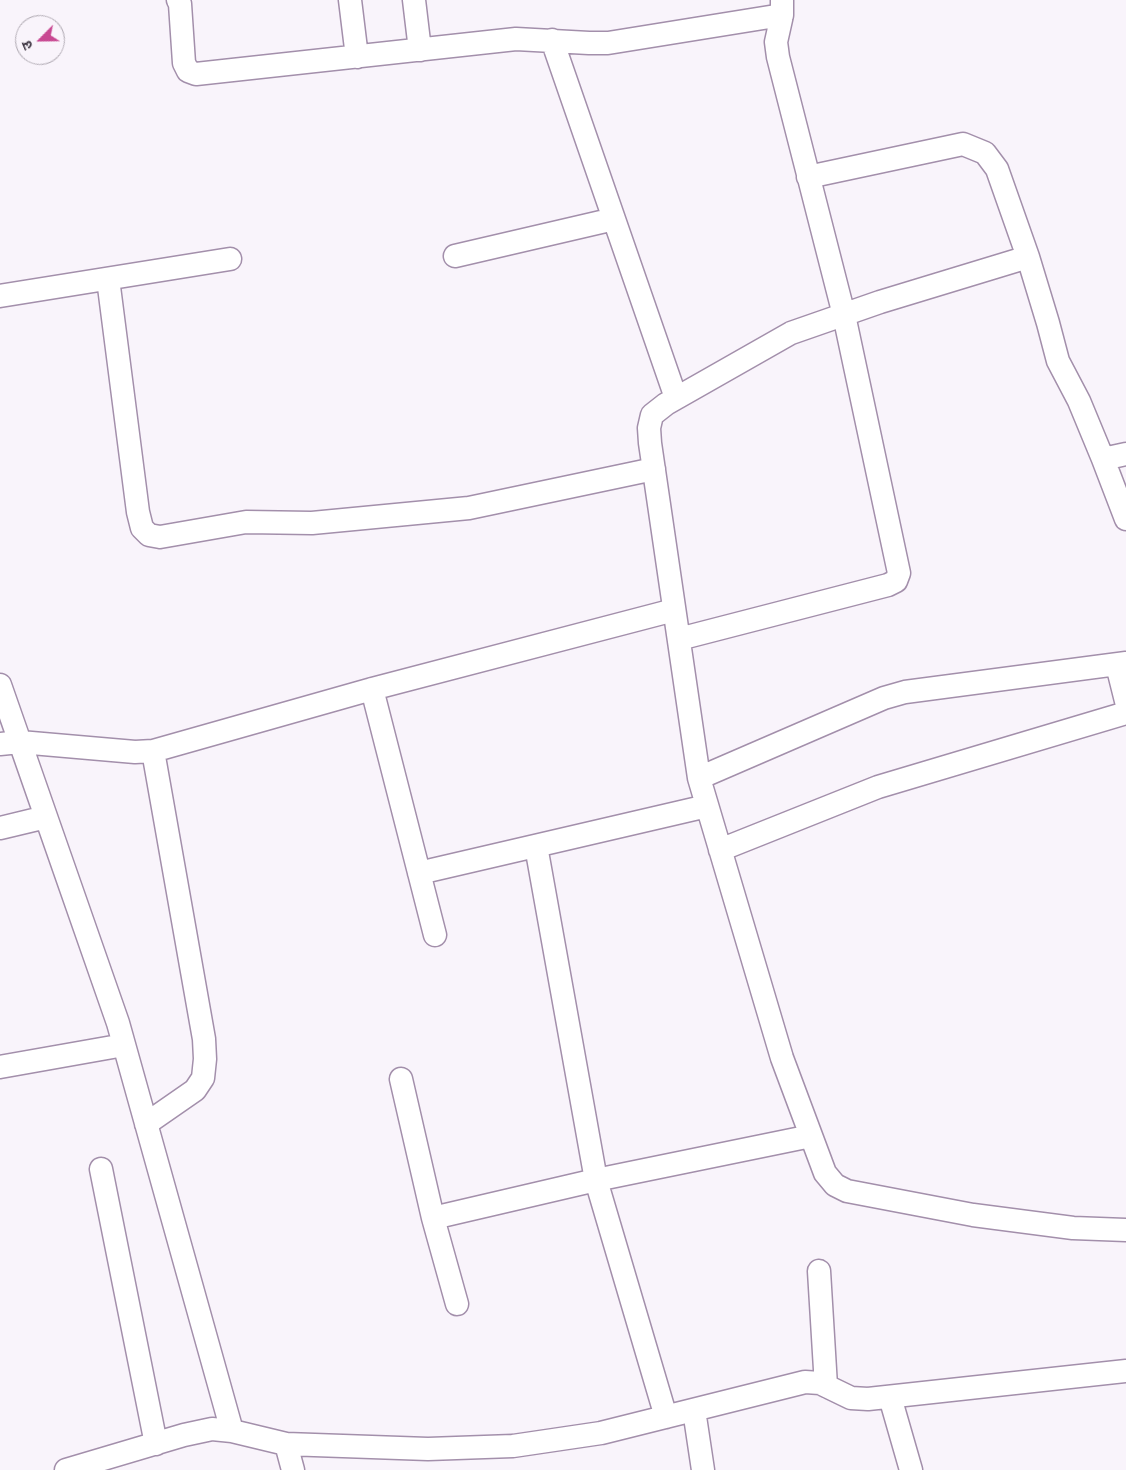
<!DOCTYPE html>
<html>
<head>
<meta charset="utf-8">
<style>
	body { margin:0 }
	#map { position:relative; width:1126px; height:1470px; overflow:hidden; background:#f9f4fb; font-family:Montserrat,"Noto Sans Devanagari",sans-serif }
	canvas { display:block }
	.north { position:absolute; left:15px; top:15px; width:50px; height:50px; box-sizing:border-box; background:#f9f4fb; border:1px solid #aea8b1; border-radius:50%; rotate:247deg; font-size:14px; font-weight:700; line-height:20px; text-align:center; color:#3d3541 }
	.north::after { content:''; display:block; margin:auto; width:18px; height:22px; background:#c84892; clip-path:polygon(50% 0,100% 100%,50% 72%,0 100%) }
</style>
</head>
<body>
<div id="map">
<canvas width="1126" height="1470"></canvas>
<div class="north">उ</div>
</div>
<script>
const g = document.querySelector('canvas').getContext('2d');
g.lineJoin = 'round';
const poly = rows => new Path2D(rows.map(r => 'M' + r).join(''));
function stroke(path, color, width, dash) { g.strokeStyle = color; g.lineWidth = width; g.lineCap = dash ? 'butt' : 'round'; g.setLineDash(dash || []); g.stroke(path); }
const street = poly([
	[178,0,180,4,184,63,188,71,196,74,516,39,589,43,608,43,782,15],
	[350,0,357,57],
	[414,0,420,50],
	[552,40,676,398],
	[808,177,963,144,985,153,997,169,1028,257,1048,323,1058,361,1079,401,1103,459,1126,519],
	[455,256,614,219],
	[1028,257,880,302,791,333,666,404,652,415,649,428,650,443,699,778,782,1058,825,1173,835,1185,847,1191,973,1215,1073,1228,1126,1230],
	[108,279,138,512,142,528,149,535,160,537,246,522,312,523,469,508,654,469],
	[0,296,230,259],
	[1103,459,1126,454],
	[679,639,888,585,896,581,899,573,844,315,778,57,776,42,782,15,782,0],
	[1117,665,1126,701],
	[0,685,118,1023,232,1431],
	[372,689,435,935],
	[0,744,20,742,135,752,153,751,372,689,674,610],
	[699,778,884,698,905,692,1126,663],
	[0,828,46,817],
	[536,846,596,1180,666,1417],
	[720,850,878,787,1126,713],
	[419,873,707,806],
	[0,1067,124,1045],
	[401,1079,433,1218,457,1304],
	[146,1124,195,1090,203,1078,205,1059,204,1039,153,751],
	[101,1169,156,1444],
	[433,1218,596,1180,811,1136],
	[819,1271,826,1386],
	[890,1397,911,1470],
	[694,1410,703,1470],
	[286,1444,293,1470],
	[66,1470,184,1435,212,1429,232,1431,286,1444,428,1449,513,1446,601,1433,805,1382,820,1383,851,1398,868,1399,1126,1371]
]);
stroke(street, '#a38fab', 25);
stroke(street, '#fff', 22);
</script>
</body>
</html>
